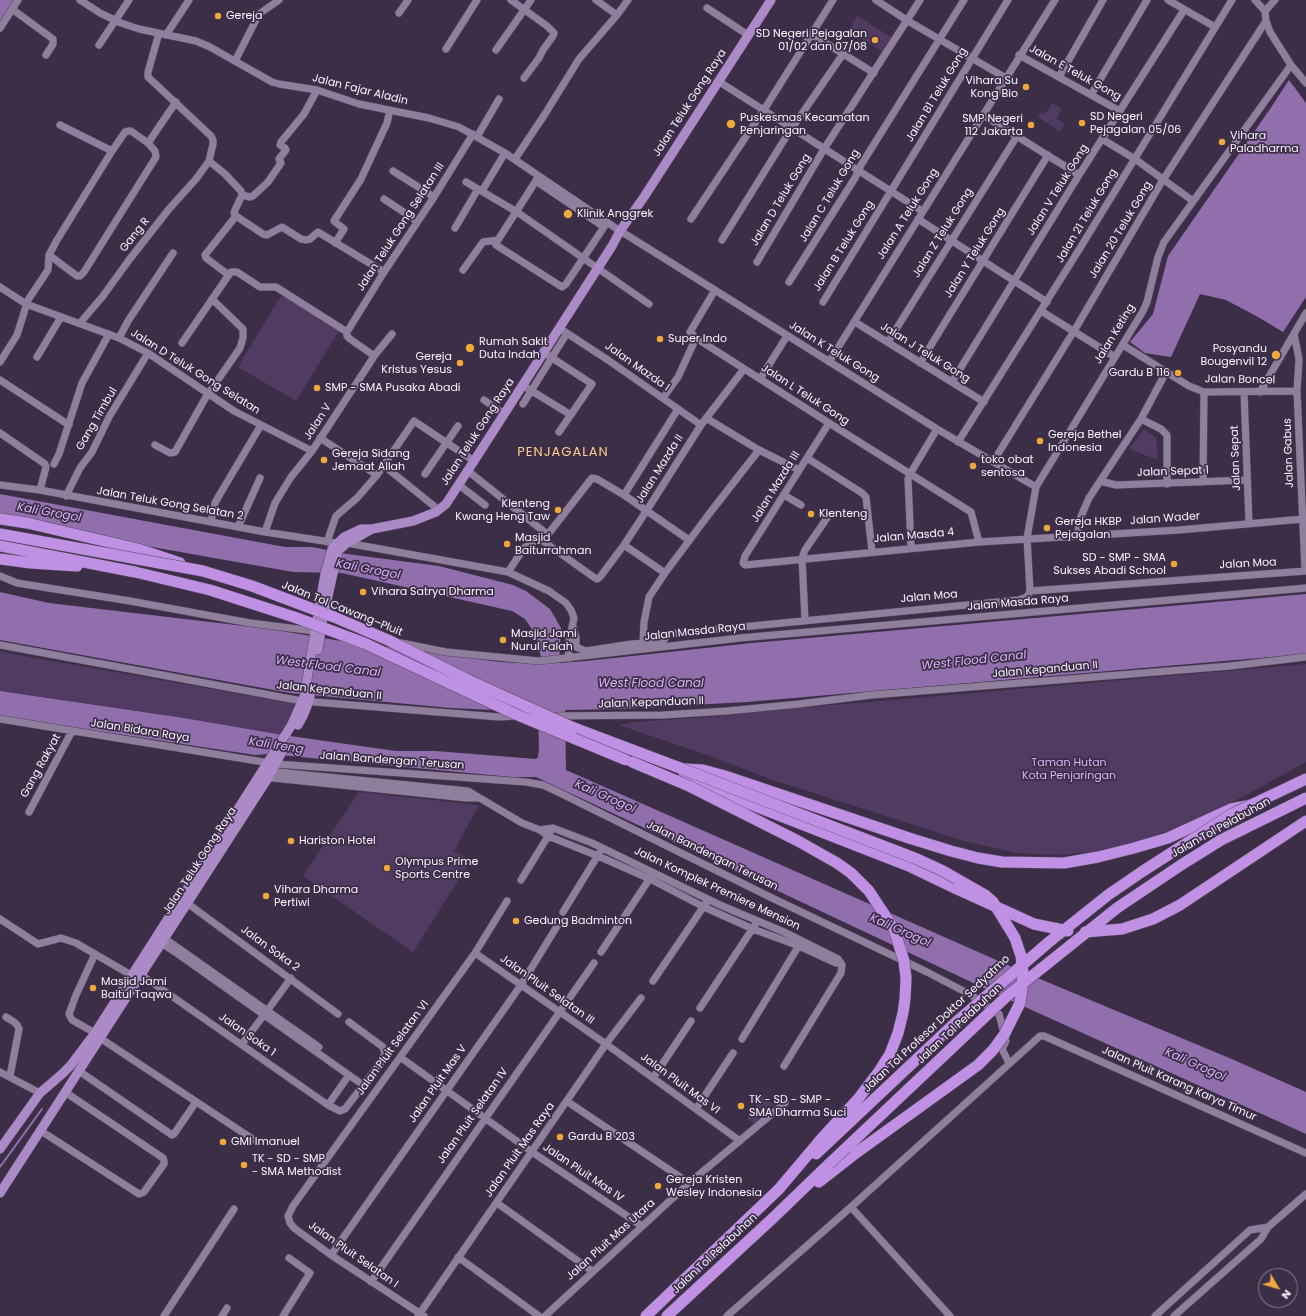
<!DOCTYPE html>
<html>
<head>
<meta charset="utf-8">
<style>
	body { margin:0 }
	#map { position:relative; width:1306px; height:1316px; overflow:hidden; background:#3d2e48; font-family:Poppins,sans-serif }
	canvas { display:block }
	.north { position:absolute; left:1258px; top:1268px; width:40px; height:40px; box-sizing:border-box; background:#3d2e48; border:1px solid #887c91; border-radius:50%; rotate:128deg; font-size:11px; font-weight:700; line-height:16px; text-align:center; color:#f9f2ff }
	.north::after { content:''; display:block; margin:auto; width:14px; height:18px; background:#eea83c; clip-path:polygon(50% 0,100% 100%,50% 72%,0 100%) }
</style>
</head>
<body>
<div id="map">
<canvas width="1306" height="1316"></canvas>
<div class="north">N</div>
</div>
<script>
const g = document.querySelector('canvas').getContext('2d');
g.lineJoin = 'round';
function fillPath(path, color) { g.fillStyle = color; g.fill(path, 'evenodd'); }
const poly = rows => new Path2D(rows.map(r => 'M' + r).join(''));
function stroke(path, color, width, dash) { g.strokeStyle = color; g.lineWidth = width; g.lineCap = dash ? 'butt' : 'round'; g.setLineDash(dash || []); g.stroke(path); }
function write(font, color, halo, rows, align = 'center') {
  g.font = font + ' Poppins,sans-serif'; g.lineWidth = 3.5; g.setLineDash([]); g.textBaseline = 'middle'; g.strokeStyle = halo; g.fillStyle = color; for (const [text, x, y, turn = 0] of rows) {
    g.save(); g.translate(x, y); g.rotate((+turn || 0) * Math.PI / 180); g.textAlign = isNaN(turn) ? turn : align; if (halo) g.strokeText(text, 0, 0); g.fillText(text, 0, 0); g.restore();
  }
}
fillPath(poly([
	[857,16,891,37,882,51,848,31],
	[1052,103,1062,109,1056,118,1065,124,1060,131,1038,117,1041,112,1045,114],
	[282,294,340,329,296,401,238,367],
	[1144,429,1156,438,1158,460,1129,449],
	[0,651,24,656,297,704,283,735,184,718,0,691],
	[1306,664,1306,762,1248,794,1208,814,1166,832,1125,845,1091,852,1058,855,1016,853,964,841,770,779,707,755,619,725,635,722,721,716,788,709],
	[359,792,479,805,454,851,471,860,413,952,303,876],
	[763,1096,773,1104,757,1126,747,1119]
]), '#523b63');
fillPath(poly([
	[0,0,15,0,0,22],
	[1289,80,1306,103,1306,297,1283,332,1258,317,1226,300,1200,294,1171,357,1145,353,1130,342,1153,314,1168,256,1270,109],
	[0,494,285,547,312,547,347,554,439,566,513,585,526,591,550,609,561,628,559,663,586,661,752,643,1306,594,1306,654,747,702,618,709,565,710,566,770,1028,974,1234,1060,1306,1092,1306,1134,1003,997,536,777,511,777,269,754,255,755,0,716,0,691,184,718,283,735,396,751,435,751,536,759,538,757,539,748,538,712,450,708,290,693,0,640,0,592,49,603,270,629,335,640,500,662,543,664,534,632,525,619,512,611,342,573,293,572,0,520]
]), '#916eac');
stroke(poly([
	[0,1167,42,1109]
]), '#916eac', 2);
const minor = poly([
	[80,0,100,13,121,23,139,29,196,41,210,47,272,82,279,84,317,90,359,104,429,118,459,127,505,153,620,231],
	[511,0,547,26,554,33,553,36,543,50,539,58,524,78],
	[596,0,617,15],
	[876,0,908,21,1006,78],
	[1168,0,1215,27],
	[1255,0,1265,11],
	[707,8,748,35],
	[12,9,53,39,53,44,46,55],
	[1265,11,1266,21,1270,32,1291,65,1306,83],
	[1265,11,1275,0],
	[399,13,408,0],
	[0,28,18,0],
	[159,33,148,72,148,77,211,136,213,140,213,144,209,161,225,174,241,191,242,195,235,210,234,213,236,216,263,234,267,235,282,227,301,239,306,240,310,239,318,232,384,272],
	[811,34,874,73],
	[166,35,189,0],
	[99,45,129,0],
	[446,49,477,0],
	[496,50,531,0],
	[1019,55,1120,111],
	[235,61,259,14,279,0],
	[1059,77,1103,0],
	[718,81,922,211],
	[1091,95,1147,0],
	[983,115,1079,175],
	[60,125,112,151],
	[477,137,499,99],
	[1102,139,1135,159,1193,201],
	[515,159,545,114,579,59,617,15,628,0],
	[393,171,434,197],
	[536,181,604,227,566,284,562,287,496,245,498,240,539,176],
	[466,182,517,212,649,304],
	[482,191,505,153],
	[242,195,250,197,253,196,268,182,281,163,279,159,286,150,285,148,280,145,281,142,304,114,317,90],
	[384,199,417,221],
	[691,219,767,105,833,0],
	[918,219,1047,302],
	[455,228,478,189],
	[622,232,937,429,1036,487],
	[722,240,786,137,843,54],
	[335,243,344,229,334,221,361,179,387,123,390,110],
	[49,255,77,276,80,276,84,272,156,157,155,151,148,143],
	[757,262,824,149,920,0],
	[463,270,483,242,498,240],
	[228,276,226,273,206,258,205,255,236,216],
	[789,282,855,178,861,165,964,0],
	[0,287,26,304,119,338,148,353,234,411,312,451],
	[715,290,690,332,696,338,829,423,971,512,979,542],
	[823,302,1008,0],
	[1041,311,1115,357],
	[855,322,984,402],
	[80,323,103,296,129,260,169,209,196,179,209,161],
	[559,328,608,360,701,425],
	[347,332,384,272,434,197,473,134],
	[1294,334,1299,359,1297,391,1305,571],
	[119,338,128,321,173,253],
	[888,342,1017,136],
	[182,343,228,276,231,272,237,272,260,287,276,287,347,332],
	[1123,345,1189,386,1204,392,1297,391],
	[543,352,592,384,559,432],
	[374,356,392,334],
	[37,357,61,317],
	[0,362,17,335,28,300,48,270,49,255,57,240,112,151,125,132,129,131,131,131,148,143,176,102],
	[829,362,1055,0],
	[920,363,1048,155],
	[760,379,787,336],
	[0,380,69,425],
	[952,382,1079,175,1184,10],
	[522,385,571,415],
	[1244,392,1249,523],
	[1260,392,1306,313],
	[663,398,678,377,696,338],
	[484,400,504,414],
	[523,404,564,338],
	[706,418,759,450,799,470],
	[1141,419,1161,429,1167,435,1167,484],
	[829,423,745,556,743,563,745,565,979,542,1179,530,1303,519],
	[0,433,45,464,46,467,40,490],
	[320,438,377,475],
	[958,442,1077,253,1232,0],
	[155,445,170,453,175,452,206,397,240,348,243,338,243,329,212,299],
	[807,458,862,493,866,497,872,551],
	[993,462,1077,326,1161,183,1266,21],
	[54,464,59,454,82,383,109,334],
	[383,465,434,506,436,512],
	[468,471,547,534],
	[425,474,458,426],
	[1100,481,1116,485,1247,480],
	[1203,482,1204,392],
	[0,485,40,490,265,532,337,543],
	[459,485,485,505],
	[624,495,678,409],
	[784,495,801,505],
	[66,496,80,468,92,452,109,417,148,353],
	[211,522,215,503,220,494,261,425],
	[238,527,260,478],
	[265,532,275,503,291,477,312,451,373,358,373,355,350,339,347,336,347,332],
	[1078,535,1079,521,1089,498,1141,419,1166,372],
	[540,539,595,578,597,579,600,577,624,545,647,510,701,425,744,369],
	[327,542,336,516,357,498,377,475,414,421,474,461],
	[347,543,508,572,549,591,566,603,571,610,574,618,568,645,569,658],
	[624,545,665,573],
	[911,547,908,479,910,474,937,429],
	[508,572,524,548,549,533,592,478,597,479,624,495,689,540],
	[0,576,17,583,130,601,250,623,314,631],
	[1030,591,1027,538,1036,487,1143,311,1147,302,1158,257,1164,242,1291,65],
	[1030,591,1306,571],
	[805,620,802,558,805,550,827,518],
	[573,626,576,638,576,647,586,651,631,644,662,642,668,635,670,634,1018,600,1027,597,1030,591],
	[401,643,446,652,539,661,740,638,1306,588],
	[643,643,644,622,649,597,665,573,709,514,759,450],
	[0,645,302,701,499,717,517,716],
	[551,716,663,715,727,711,799,704,872,695,1230,666,1306,657],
	[0,719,276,764,526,782,543,785,556,791,772,898,927,972,971,995,999,1014,1006,1041,1002,1049,1009,1063],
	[267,771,468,791,522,823,540,830,548,836,598,856,650,879,704,907,753,929,799,946,836,963,841,963],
	[263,777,467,798,479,798],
	[29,812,72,731],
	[540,830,553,828,592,843,720,905,784,932,838,959,842,965,841,973,784,1066],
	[521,880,550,833],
	[187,903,338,1014],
	[563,912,600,852],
	[0,919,38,944,61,938,76,943,131,975],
	[164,938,319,1047],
	[161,943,175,952,363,1085],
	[601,952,652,875],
	[475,953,606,1044,740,1141],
	[140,974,328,1105,340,1111,345,1109,382,1061,385,1053,383,1047,349,1022],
	[653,981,706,903],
	[700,1008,755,925],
	[267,1011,291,978],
	[6,1017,14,1022,17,1025,19,1029,10,1076],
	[95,1033,72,1020,69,1014,76,995,95,954],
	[100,1038,257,1142],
	[742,1039,801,942],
	[242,1044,264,1015],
	[400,1057,532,1152,642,1226],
	[79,1071,172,1135,174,1134,196,1102],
	[0,1072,40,1093],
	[653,1078,691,1021],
	[568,1102,689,1183],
	[328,1105,349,1075],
	[696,1109,733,1053],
	[41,1131,139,1194,144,1192,164,1164,164,1161,163,1158,65,1092],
	[497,1203,592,1271],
	[851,1207,950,1316],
	[331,1255,521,985,559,923],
	[458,1257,539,1316],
	[371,1282,594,963],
	[164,1316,234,1209],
	[222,1316,227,1308],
	[283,1316,310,1273,289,1258],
	[418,1316,606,1044,641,998],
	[424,1316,331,1255,294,1228,290,1223,288,1216,293,1206,475,953,507,901],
	[545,1316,689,1183,785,1103],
	[727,1316,851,1207,1040,1036,1044,1036,1306,1153],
	[1155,1316,1250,1230,1268,1227],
	[1174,1316,1261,1239,1268,1227,1306,1194]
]);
const major = poly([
	[318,650,322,623,338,551,347,543,372,529],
	[298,725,304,714,309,701,311,691],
	[0,1149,40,1093,62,1074,71,1065,95,1033,291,726,304,697,321,597,325,574,332,549,344,537,361,529,372,529,413,521,436,512,446,504,474,461,612,246,620,231,644,197,771,0],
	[0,1193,268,778,284,748]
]);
const highway = poly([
	[0,519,27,523,138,549,180,563],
	[0,546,135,572],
	[0,559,31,563,77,566],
	[574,728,680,768],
	[686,769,703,770,725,776,909,838,951,851,978,858,1002,862,1064,863,1098,857,1134,848,1168,838,1231,809,1251,805,1306,779],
	[683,778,911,867,957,889],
	[819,1182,856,1153],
	[646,1316,779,1189],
	[667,1316,773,1218,829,1164]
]);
stroke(minor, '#564b60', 8);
stroke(major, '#564b60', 10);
stroke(highway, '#564b60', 12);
stroke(minor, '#8f7f9d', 7);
stroke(major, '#ac89c7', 9);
stroke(highway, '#bf90e3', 11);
const highwayBridge = poly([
	[0,534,203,571,252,586,334,617,388,640,470,681,574,728],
	[135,572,210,590,297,618,364,643,515,714,626,760],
	[632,762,689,786,798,841,837,863,851,873,869,891,894,929,904,961,906,978,905,999,903,1013,898,1033,890,1054,880,1070,858,1099,822,1138,779,1189],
	[680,768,917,859,943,871,985,895,993,902,1015,938,1021,956,1023,973,1022,988,1020,1003,1004,1035,993,1050,978,1065,856,1153],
	[957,889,1034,924,1068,931],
	[1085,932,1122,929,1153,919,1180,905,1306,821],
	[816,1154,955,1023,1049,942,1108,895,1143,871,1232,814,1251,805],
	[829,1164,1007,996,1117,908,1181,865,1221,840,1306,798]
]);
stroke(highwayBridge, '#564b60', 12, []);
stroke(highwayBridge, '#bf90e3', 11);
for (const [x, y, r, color] of [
	[218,16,4,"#eea83c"],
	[875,40,4,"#eea83c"],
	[1026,87,4,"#eea83c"],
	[1082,123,4,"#eea83c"],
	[731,124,5,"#eea83c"],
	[1031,125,4,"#eea83c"],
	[1222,142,4,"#eea83c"],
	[568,214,5,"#eea83c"],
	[660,339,4,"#eea83c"],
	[470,348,5,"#eea83c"],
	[1276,355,5,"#eea83c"],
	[460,363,4,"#eea83c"],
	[1178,373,4,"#eea83c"],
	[317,388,4,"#eea83c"],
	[1040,441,4,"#eea83c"],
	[324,460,4,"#eea83c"],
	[973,466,4,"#eea83c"],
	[558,510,4,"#eea83c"],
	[811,514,4,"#eea83c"],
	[1047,528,4,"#eea83c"],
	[507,544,4,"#eea83c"],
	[1174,564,4,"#eea83c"],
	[363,592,4,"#eea83c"],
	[503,640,4,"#eea83c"],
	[291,841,4,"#eea83c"],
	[387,868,4,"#eea83c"],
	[266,896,4,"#eea83c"],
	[516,921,4,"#eea83c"],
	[93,988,4,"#eea83c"],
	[741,1106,4,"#eea83c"],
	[560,1137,4,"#eea83c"],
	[223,1142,4,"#eea83c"],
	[244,1165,4,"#eea83c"],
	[658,1186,4,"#eea83c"]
]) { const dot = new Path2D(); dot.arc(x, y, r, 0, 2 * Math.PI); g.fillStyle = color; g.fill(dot); stroke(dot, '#3d2e48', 1.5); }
write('11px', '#f9f2ff', '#3d2e48', [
	["Gereja",226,16],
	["SD Negeri Pejagalan",867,34,"right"],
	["01/02 dan 07/08",867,47,"right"],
	["Vihara Su",1018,81,"right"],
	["Kong Bio",1018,94,"right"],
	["SD Negeri",1090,117],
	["Pejagalan 05/06",1090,130],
	["Puskesmas Kecamatan",740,118],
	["Penjaringan",740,131],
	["SMP Negeri",1023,119,"right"],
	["112 Jakarta",1023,132,"right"],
	["Vihara",1230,136],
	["Paladharma",1230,149],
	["Klinik Anggrek",577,214],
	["Super Indo",668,339],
	["Rumah Sakit",479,342],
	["Duta Indah",479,355],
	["Posyandu",1267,349,"right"],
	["Bougenvil 12",1267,362,"right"],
	["Gereja",452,357,"right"],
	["Kristus Yesus",452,370,"right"],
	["Gardu B 116",1170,373,"right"],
	["SMP - SMA Pusaka Abadi",325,388],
	["Gereja Bethel",1048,435],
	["Indonesia",1048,448],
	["Gereja Sidang",332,454],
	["Jemaat Allah",332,467],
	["toko obat",981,460],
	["sentosa",981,473],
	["Klenteng",550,504,"right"],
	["Kwang Heng Taw",550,517,"right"],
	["Klenteng",819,514],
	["Gereja HKBP",1055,522],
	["Pejagalan",1055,535],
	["Masjid",515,538],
	["Baiturrahman",515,551],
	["SD - SMP - SMA",1166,558,"right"],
	["Sukses Abadi School",1166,571,"right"],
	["Vihara Satrya Dharma",371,592],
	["Masjid Jami",511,634],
	["Nurul Falah",511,647],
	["Hariston Hotel",299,841],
	["Olympus Prime",395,862],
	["Sports Centre",395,875],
	["Vihara Dharma",274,890],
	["Pertiwi",274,903],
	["Gedung Badminton",524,921],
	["Masjid Jami",101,982],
	["Baitul Taqwa",101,995],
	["TK - SD - SMP -",749,1100],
	["SMA Dharma Suci",749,1113],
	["Gardu B 203",568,1137],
	["GMI Imanuel",231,1142],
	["TK - SD - SMP",252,1159],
	["- SMA Methodist",252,1172],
	["Gereja Kristen",666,1180],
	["Wesley Indonesia",666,1193]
], 'left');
write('11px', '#f9f2ff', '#3d2e48', [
	["Jalan E Teluk Gong",1075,73,29],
	["Jalan Fajar Aladin",360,90,14],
	["Jalan B1 Teluk Gong",937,95,-59],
	["Jalan Teluk Gong Raya",690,103,-57],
	["Jalan V Teluk Gong",1058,190,-58],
	["Jalan C Teluk Gong",830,196,-59],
	["Jalan D Teluk Gong",781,200,-59],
	["Jalan A Teluk Gong",908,214,-58],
	["Jalan 21 Teluk Gong",1087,216,-59],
	["Jalan Teluk Gong Selatan III",401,227,-57],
	["Jalan 20 Teluk Gong",1121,230,-59],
	["Jalan Z Teluk Gong",943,233,-58],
	["Gang R",135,235,-52],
	["Jalan B Teluk Gong",844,246,-58],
	["Jalan Y Teluk Gong",975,253,-58],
	["Jalan Keting",1115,334,-59],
	["Jalan K Teluk Gong",834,352,32],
	["Jalan J Teluk Gong",925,353,32],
	["Jalan Mazda I",637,367,35],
	["Jalan D Teluk Gong Selatan",195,372,32],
	["Jalan Boncel",1240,380,1],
	["Jalan L Teluk Gong",805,395,33],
	["Gang Timbul",97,419,-60],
	["Jalan V",318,422,-57],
	["Jalan Teluk Gong Raya",478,432,-57],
	["Jalan Gabus",1289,453,-92],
	["Jalan Sepat",1236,458,-92],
	["Jalan Mazda II",660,469,-58],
	["Jalan Sepat 1",1173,472,-2],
	["Jalan Mazda III",776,487,-58],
	["Jalan Teluk Gong Selatan 2",170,504,10],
	["Jalan Wader",1165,519,-4],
	["Jalan Masda 4",914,536,-5],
	["Jalan Moa",1248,564,-3],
	["Jalan Moa",929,597,-5],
	["Jalan Masda Raya",1018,603,-5],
	["Jalan Tol Cawang–Pluit",342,609,22],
	["Jalan Masda Raya",695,632,-6],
	["Jalan Kepanduan II",1045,670,-5],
	["Jalan Kepanduan II",329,691,6],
	["Jalan Kepanduan II",651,703,-2],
	["Jalan Bidara Raya",140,731,9],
	["Jalan Bandengan Terusan",392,761,4],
	["Gang Rakyat",41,766,-61],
	["Jalan Tol Pelabuhan",1221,828,-29],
	["Jalan Bandengan Terusan",712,856,26],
	["Jalan Teluk Gong Raya",200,861,-57],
	["Jalan Komplek Premiere Mension",717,889,25],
	["Jalan Soka 2",270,949,36],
	["Jalan Pluit Selatan III",547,990,35],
	["Jalan Tol Profesor Doktor Sedyatmo",937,1024,-43],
	["Jalan Tol Pelabuhan",960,1024,-43],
	["Jalan Soka 1",247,1035,35],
	["Jalan Pluit Selatan VI",393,1048,-54],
	["Jalan Pluit Mas V",438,1084,-55],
	["Jalan Pluit Mas VI",680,1084,36],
	["Jalan Pluit Karang Karya Timur",1179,1084,24],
	["Jalan Pluit Selatan IV",473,1116,-55],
	["Jalan Pluit Mas Raya",520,1150,-55],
	["Jalan Pluit Mas IV",583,1173,34],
	["Jalan Pluit Mas Utara",611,1240,-42],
	["Jalan Tol Pelabuhan",715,1254,-43],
	["Jalan Pluit Selatan I",353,1255,35]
]);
write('11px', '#dab3f8', '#3d2e48', [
	["Taman Hutan",1069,763],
	["Kota Penjaringan",1069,776]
]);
write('italic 12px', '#d8b1f6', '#3d2e48', [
	["Kali Grogol",49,513,10],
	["Kali Grogol",368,570,11],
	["West Flood Canal",974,661,-6],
	["West Flood Canal",328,667,7],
	["West Flood Canal",651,684],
	["Kali Ireng",276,746,9],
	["Kali Grogol",605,797,24],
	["Kali Grogol",900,931,24],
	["Kali Grogol",1195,1065,24]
]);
g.letterSpacing = '1px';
write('13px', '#fecd8b', '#3d2e48', [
	["PENJAGALAN",563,453]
]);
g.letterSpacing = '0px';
</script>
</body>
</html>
